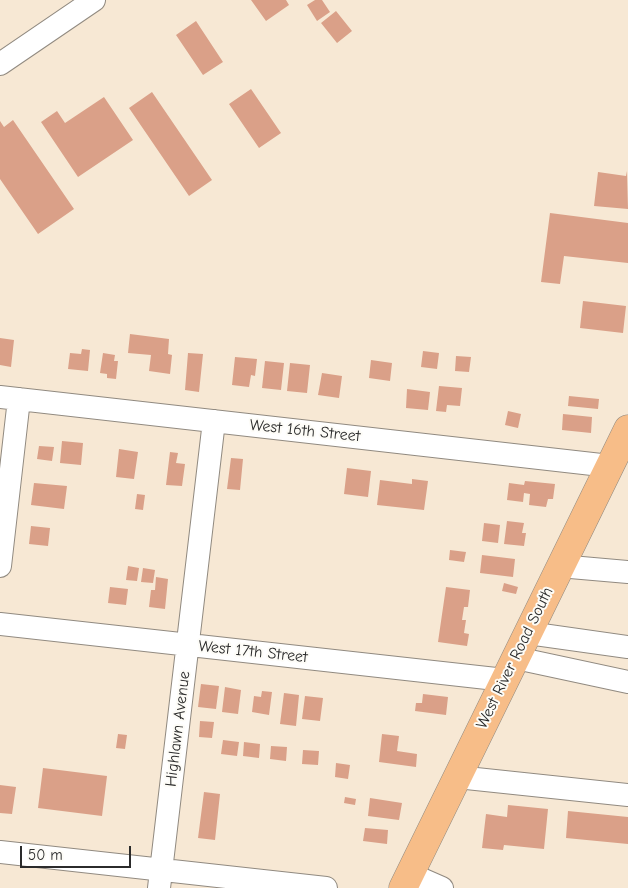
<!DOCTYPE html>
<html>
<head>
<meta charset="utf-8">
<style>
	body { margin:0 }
	#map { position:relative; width:628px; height:888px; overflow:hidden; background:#f7e8d4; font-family:"Comic Neue",sans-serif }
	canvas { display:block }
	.scale { position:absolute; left:20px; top:846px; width:111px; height:22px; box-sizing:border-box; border:2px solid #2b2b2b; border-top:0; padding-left:6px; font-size:15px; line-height:18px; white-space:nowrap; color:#2b2b2b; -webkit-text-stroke:4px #fdfcf7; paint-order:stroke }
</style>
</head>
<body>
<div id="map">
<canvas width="628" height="888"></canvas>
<div class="scale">50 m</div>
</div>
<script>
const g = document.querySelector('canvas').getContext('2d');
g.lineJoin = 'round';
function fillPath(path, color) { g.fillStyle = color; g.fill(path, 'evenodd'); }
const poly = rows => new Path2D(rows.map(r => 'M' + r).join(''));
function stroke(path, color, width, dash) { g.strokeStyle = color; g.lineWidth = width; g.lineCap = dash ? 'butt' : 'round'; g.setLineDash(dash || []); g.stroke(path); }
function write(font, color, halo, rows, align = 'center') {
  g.font = font + ' "Comic Neue",sans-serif'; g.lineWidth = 4; g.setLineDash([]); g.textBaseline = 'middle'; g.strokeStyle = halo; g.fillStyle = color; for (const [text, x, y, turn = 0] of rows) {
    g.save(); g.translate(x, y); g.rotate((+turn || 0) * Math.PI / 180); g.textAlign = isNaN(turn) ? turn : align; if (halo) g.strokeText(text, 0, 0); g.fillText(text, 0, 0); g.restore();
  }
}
fillPath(poly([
	[251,0,286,0,289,5,266,21],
	[315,0,322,0,330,12,317,21,307,5],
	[336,11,352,31,337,43,321,23],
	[196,21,223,62,203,75,176,35],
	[251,89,281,133,259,148,229,104],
	[152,92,212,180,189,196,129,108],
	[104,97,133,140,78,177,41,122,57,111,65,123],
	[13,120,74,209,38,234,0,179,0,121,4,127],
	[627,171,628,209,594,206,598,172,626,176],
	[550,213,628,223,628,263,564,256,560,284,541,282],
	[583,301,626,306,623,333,580,328],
	[130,334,169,339,168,354,172,355,170,374,149,371,151,355,128,353],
	[0,338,14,340,11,367,0,365],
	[82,349,90,350,88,371,68,369,70,353,81,354],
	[423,351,439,353,437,369,421,367],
	[103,353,115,355,114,361,118,361,116,379,107,378,107,374,100,373],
	[188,353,203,354,199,392,185,390],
	[456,356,471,357,469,372,455,371],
	[235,357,257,359,255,376,251,375,249,387,232,385],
	[371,360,392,363,390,381,369,378],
	[265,361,284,363,281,390,262,388],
	[290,363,310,365,307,393,287,391],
	[322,373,342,376,339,398,318,395],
	[439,386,462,388,460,406,447,405,446,412,436,411],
	[407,389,430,392,428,410,406,408],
	[569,396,599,399,598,409,568,406],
	[508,411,521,414,518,428,505,425],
	[563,414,592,417,591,433,562,430],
	[62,441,83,443,81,465,60,463],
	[39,446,54,447,52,461,37,459],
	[119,449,138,452,134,479,116,477],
	[170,452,178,453,176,463,185,464,182,486,166,485],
	[231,458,243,459,240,490,227,489],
	[347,468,371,471,368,497,344,494],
	[412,479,428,481,424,510,377,505,380,480,412,484],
	[525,481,555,484,553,499,548,499,546,507,529,505,530,494,524,493,523,502,507,500,509,483,524,485],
	[34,483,67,486,64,509,31,505],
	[137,494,145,495,143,510,135,509],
	[507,521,524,523,522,533,526,533,524,546,504,544],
	[484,523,500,525,498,543,482,541],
	[31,526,50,528,48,546,29,544],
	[450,550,466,552,464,562,449,560],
	[482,555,515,559,513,577,480,573],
	[128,566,139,568,137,581,126,580],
	[143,568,155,570,153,583,141,582],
	[156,577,168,579,165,609,149,607,151,590,155,590],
	[504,583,518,587,516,594,502,591],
	[110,587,128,589,126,605,108,603],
	[446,587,470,590,468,607,464,607,462,620,466,620,464,633,469,634,467,646,438,642],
	[201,684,219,686,216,709,198,707],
	[225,687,241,690,238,714,222,712],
	[262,691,272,692,269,715,252,712,254,696,261,697],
	[284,693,299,695,296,726,280,724],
	[423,694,448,697,446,715,415,711,416,703,422,703],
	[305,696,323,698,320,721,302,719],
	[200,721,214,722,212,738,199,737],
	[118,734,127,735,125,749,116,748],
	[382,734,399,736,397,751,417,754,416,767,379,762],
	[223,740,239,742,237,756,221,754],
	[244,742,260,744,259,758,243,756],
	[271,746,287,747,286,761,270,759],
	[303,750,319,751,318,765,302,764],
	[336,763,350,765,348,779,335,777],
	[43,768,107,776,102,816,38,808],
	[0,785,16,787,12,814,0,813],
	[204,792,220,794,215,840,198,838],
	[345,797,356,799,355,805,344,803],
	[370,798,402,803,399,820,368,816],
	[508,805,548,809,544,849,504,845,503,850,482,848,486,814,507,817],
	[568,811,628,817,628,844,566,838],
	[365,828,388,830,387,844,363,841]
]), '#daa088');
const minor = poly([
	[0,64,94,0],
	[0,397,610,466],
	[0,566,19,399],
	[559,566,628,572],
	[0,624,505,680],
	[528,633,628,647],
	[516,658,628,682],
	[457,777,628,795],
	[0,852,326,888],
	[410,874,442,888],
	[159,888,214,421]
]);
const major = poly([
	[403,888,628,429]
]);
stroke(minor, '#918a80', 24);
stroke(major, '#918a80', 29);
stroke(minor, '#fff', 22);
stroke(major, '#f7bd88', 28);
write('16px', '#2b2b2b', '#fdfcf7', [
	["West 16th Street",305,431,6],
	["West 17th Street",253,652,6],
	["West River Road South",515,658,-64],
	["Highlawn Avenue",178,729,-83]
]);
</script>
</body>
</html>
